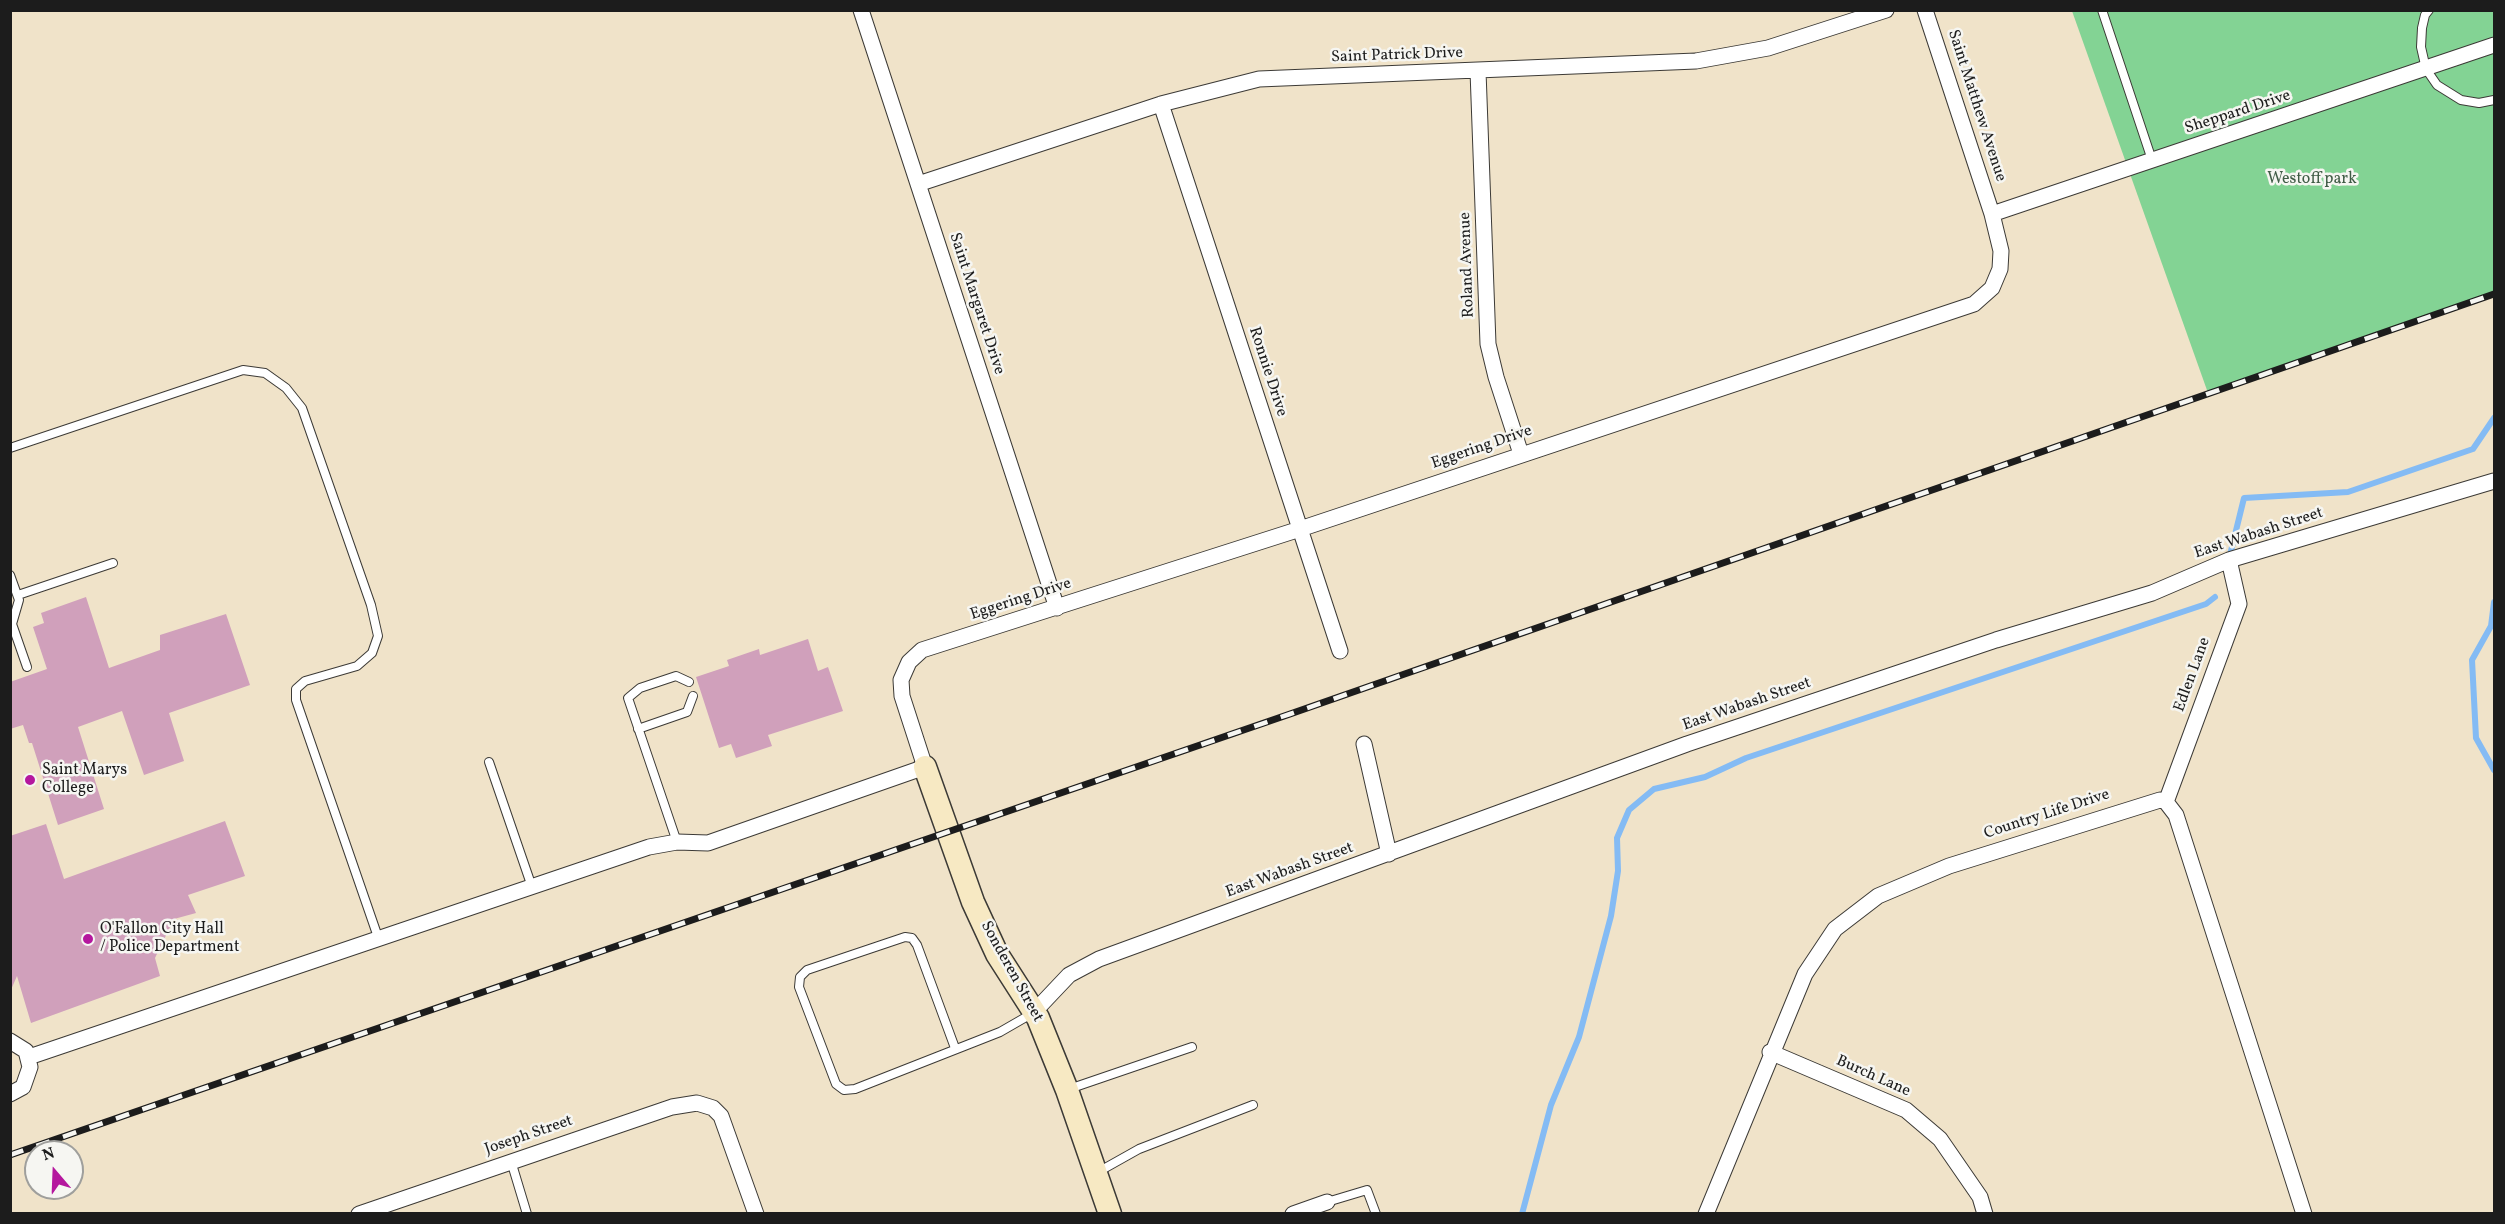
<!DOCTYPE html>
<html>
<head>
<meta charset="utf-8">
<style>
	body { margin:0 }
	#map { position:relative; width:2505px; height:1224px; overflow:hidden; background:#f0e3c9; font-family:Vollkorn,serif }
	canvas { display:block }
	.frame { position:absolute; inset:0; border:12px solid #1c1c1c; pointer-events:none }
	.north { position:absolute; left:24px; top:1140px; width:60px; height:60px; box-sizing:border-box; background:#f6f6f2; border:2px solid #9f9f9c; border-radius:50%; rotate:341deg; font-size:16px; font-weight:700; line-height:24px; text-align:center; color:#1c1c1c }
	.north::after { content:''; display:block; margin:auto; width:21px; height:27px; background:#b5179e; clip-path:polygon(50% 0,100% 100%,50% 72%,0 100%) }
</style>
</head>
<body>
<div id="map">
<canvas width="2505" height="1224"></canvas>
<div class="frame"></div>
<div class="north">N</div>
</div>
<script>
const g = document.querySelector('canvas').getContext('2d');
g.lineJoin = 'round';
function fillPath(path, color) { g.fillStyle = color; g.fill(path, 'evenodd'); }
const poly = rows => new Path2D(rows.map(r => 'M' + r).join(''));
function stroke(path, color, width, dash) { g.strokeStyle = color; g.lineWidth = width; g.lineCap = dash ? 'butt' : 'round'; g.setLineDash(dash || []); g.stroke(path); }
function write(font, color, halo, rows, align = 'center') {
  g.font = font + ' Vollkorn,serif'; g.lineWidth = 5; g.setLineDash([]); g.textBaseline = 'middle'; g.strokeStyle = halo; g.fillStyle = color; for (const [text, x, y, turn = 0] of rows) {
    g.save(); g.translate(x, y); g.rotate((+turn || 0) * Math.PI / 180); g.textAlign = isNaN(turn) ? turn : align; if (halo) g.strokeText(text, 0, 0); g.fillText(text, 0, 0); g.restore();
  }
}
fillPath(poly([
	[2072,11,2494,11,2494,297,2208,393]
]), '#83d394');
stroke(poly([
	[2229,559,2244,498,2348,492,2473,449,2494,418],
	[2494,602,2491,626,2472,660,2476,738,2494,770],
	[1522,1214,1551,1105,1579,1037,1611,916,1618,871,1617,838,1629,810,1654,789,1705,777,1746,758,2206,604,2215,597]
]), '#84bbf4', 6);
fillPath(poly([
	[86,597,109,668,160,650,160,635,226,614,250,685,169,713,184,761,144,775,122,711,78,727,104,809,58,825,32,743,29,743,23,725,10,729,10,682,47,669,33,627,44,623,41,613],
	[808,639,818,671,828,667,843,711,768,735,772,746,736,758,731,744,719,748,696,677,729,666,727,660,759,649,760,655],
	[225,821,245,876,188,895,196,913,174,919,155,958,160,976,31,1023,17,976,10,992,10,836,46,824,64,879]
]), '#d0a0bb');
const lane = poly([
	[2102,10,2152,160],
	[2429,10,2425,15,2422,28,2421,47,2426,69,2437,85,2461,100,2479,103,2494,100],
	[10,448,243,370,265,373,286,388,302,408,371,605,378,636,372,653,357,666,305,681,296,689,296,700,379,940],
	[10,575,19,600,12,624,27,667],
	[18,595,113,563],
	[638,729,687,712,693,696],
	[489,762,532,887],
	[677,842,628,698,640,688,676,676,689,682],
	[955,1048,917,945,912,938,905,937,807,970,800,977,799,987,836,1084,844,1090,855,1089,1000,1032,1033,1013],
	[1069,1089,1192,1047],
	[511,1161,527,1214],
	[1098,1172,1139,1149,1253,1105],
	[1327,1202,1367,1190,1376,1214]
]);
const street = poly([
	[861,10,1057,608],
	[1478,71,1488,344,1496,377,1521,454],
	[1161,104,1340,651],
	[918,184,1161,104,1259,79,1696,61,1768,48,1886,10],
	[1992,214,2494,45],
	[1364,744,1389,854],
	[2166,802,2239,604,2229,560],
	[1034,1012,1069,975,1099,959,1687,744,1996,640,2152,593,2229,560,2494,481],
	[10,1041,26,1051,30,1067,23,1087,10,1094],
	[1770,1052,1906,1110,1940,1139,1980,1197,1985,1214],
	[29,1057,649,847,677,842,708,843,925,767,902,696,901,680,909,662,922,650,1300,529,1974,304,1992,288,2000,269,2001,251,1992,214,1925,10],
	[359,1214,672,1107,697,1103,713,1108,721,1116,756,1214],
	[1293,1214,1327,1202],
	[1706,1214,1805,974,1835,929,1878,896,1949,866,2160,800,2166,802,2176,815,2304,1214]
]);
const secondary = poly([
	[925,767,973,902,997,954,1038,1018,1067,1090,1110,1214]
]);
stroke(lane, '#3c3a36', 10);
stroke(street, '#3c3a36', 17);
stroke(secondary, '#3c3a36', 25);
stroke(lane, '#fff', 8);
stroke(street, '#fff', 15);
stroke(secondary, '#f7e9c3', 22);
const rail = poly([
	[10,1155,1290,714,2494,294]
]);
stroke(rail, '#1c1c1c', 7);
stroke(rail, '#f6f6f2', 4.5, [14]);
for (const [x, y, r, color] of [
	[30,780,6,"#b5179e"],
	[88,939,6,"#b5179e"]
]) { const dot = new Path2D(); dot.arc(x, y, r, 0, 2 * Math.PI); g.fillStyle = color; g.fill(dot); stroke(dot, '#f6f6f2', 2); }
write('16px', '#1c1c1c', '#f6f6f2', [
	["Saint Patrick Drive",1397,56,-2],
	["Saint Matthew Avenue",1976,106,72],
	["Sheppard Drive",2238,113,-18],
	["Roland Avenue",1468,265,-92],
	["Saint Margaret Drive",976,304,72],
	["Ronnie Drive",1267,372,72],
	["Eggering Drive",1482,448,-19],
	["East Wabash Street",2259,534,-18],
	["Eggering Drive",1021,600,-18],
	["Edlen Lane",2193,675,-70],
	["East Wabash Street",1747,705,-19],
	["Country Life Drive",2047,815,-18],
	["East Wabash Street",1290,871,-20],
	["Sonderen Street",1011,972,61],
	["Burch Lane",1873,1077,24],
	["Joseph Street",529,1136,-19]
]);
write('16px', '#405c46', '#f6f6f2', [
	["Westoff park",2312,180]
]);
write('16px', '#1c1c1c', '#f6f6f2', [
	["Saint Marys",42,771],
	["College",42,789],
	["O'Fallon City Hall",100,930],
	["/ Police Department",100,948]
], 'left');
</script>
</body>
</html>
